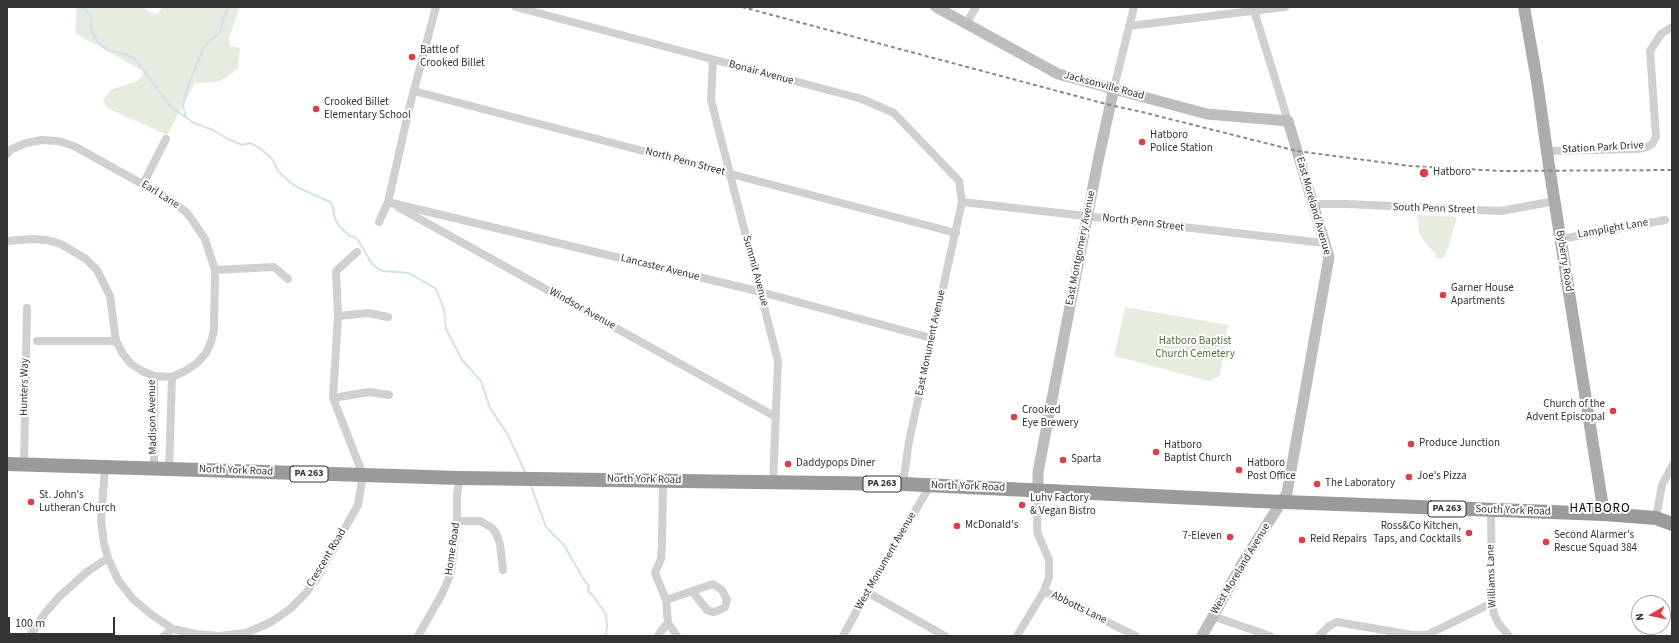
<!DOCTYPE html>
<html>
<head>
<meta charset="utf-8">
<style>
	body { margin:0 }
	#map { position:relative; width:1679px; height:643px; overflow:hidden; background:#fff; font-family:"Source Sans 3",sans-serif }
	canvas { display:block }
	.frame { position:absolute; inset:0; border:8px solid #333; pointer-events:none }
	.north { position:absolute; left:1631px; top:595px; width:40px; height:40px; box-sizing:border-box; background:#fff; border:1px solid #adadad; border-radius:50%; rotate:261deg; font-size:11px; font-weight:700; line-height:16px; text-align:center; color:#333 }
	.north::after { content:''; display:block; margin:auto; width:14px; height:18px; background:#e63946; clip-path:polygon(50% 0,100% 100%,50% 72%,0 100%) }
	.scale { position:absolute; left:8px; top:617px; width:107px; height:18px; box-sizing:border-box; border:2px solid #333; border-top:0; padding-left:5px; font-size:12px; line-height:14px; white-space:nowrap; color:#333; -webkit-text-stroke:3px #fff; paint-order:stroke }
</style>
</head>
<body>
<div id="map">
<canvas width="1679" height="643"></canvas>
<div class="frame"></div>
<div class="north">N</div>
<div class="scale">100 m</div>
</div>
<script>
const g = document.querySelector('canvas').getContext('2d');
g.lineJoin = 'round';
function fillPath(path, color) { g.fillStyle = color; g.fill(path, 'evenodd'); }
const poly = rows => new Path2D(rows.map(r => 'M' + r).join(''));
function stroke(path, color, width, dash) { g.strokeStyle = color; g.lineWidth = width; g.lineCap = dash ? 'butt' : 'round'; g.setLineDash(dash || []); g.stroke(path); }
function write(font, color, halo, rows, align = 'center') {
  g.font = font + ' "Source Sans 3",sans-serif'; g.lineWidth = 4; g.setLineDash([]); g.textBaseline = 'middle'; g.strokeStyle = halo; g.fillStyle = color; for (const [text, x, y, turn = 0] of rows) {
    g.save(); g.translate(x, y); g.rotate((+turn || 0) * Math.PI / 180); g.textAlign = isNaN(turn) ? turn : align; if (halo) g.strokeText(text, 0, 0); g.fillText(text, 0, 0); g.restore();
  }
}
fillPath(poly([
	[77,7,142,7,157,15,162,7,240,7,229,38,230,46,240,48,238,69,219,82,195,83,167,135,107,108,103,100,112,89,135,82,142,77,143,71,75,33],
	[1417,215,1457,217,1446,255,1440,259,1435,257,1436,254,1426,244,1421,236,1418,228,1418,220,1416,219],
	[1125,307,1228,325,1220,376,1209,381,1114,356]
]), '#e6ecdf');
stroke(poly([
	[83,7,90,15,92,32,98,43,108,50,126,54,134,58,171,107,194,123,213,130,228,139,242,145,250,143,260,148,273,160,278,171,291,183,299,188,330,202,333,207,335,219,339,226,350,236,355,237,358,240,372,264,377,268,383,271,409,273,436,289,444,309,446,329,462,360,481,381,490,408,508,435,526,474],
	[186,117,183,106,187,89,204,46,220,32,224,16,229,7],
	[530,483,546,527,564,545,584,580,589,586,588,591,594,597,606,614,607,626,606,635,608,636]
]), '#cfe2ee', 2);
stroke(poly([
	[516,7,862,99,894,113,959,181,962,202,909,441,903,484],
	[1253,7,1288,121],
	[966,24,976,7],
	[1129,26,1285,7],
	[713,60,711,100,778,361,773,483],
	[1114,88,1134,7],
	[414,91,956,233],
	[1547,151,1638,149,1647,147,1652,144,1656,137,1650,51,1661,34,1672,27],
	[7,154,12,149,26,143,42,140,58,141,74,146,169,199,186,212,193,221,205,239,215,270,214,330,211,342,206,353,197,363,185,371,172,377,154,376,142,371,131,364,123,354,116,341,110,296,97,270,86,259,61,244,47,240,32,239,7,241],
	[143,184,166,139],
	[388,202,761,292,931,338],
	[962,202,1324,243],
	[1313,205,1322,204,1346,204,1501,211,1555,201],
	[398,207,776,417],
	[379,222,388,202,410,105,436,7],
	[1561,239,1665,220],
	[215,270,274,267,288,279],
	[338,316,368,313,388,317],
	[37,341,116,341],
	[333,398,369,392,389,395],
	[24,465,27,308],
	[105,467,101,520,104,544,108,558,118,580,133,599,152,615,173,629,196,634,219,636,246,633,260,627,271,622,290,609,306,593,318,576,358,505,363,475,333,398,338,316,336,271,357,252],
	[154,469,154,376],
	[169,470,172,377],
	[663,480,662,544,661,559,655,573,666,600,668,623,677,636],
	[1491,511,1492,603,1494,614,1498,623,1509,636],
	[1656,518,1662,485,1672,466],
	[457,521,480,521,491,527,496,533,500,544,503,570],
	[1044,591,1136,636],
	[867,592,945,636],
	[666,600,713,584,722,590,727,600,725,607,718,611,713,612,707,610,692,591],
	[1212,616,1270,636],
	[30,636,45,613,60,596,88,571,108,558],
	[164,636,173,629],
	[418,636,442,594,451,573,457,521,457,496,460,478],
	[658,636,661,631,668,623],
	[843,636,867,592,930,486],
	[1017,636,1044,591,1049,577,1049,560,1038,534,1037,529,1038,490],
	[1319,636,1329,626,1337,622,1412,635,1427,635,1492,603]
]), '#d0d0d0', 8);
stroke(poly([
	[936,7,1058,74,1207,114,1288,121,1329,257,1287,493,1242,564,1202,636],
	[1038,490,1038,472,1098,161,1114,88]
]), '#bdbdbd', 11);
stroke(poly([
	[1524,7,1537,81,1549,166,1604,514]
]), '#ababab', 12);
stroke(poly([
	[7,464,460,478,903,484,1258,501,1604,514,1656,518,1672,524]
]), '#9a9a9a', 14);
stroke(poly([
	[742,7,1110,105,1142,112,1297,151,1410,166,1446,168,1502,171,1672,170]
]), '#888', 2, [4, 3]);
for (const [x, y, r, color] of [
	[412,57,4,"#e63946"],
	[316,109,4,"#e63946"],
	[1142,142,4,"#e63946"],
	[1424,173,5,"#e63946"],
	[1443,295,4,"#e63946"],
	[1613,411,4,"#e63946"],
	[1014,417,4,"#e63946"],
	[1411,444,4,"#e63946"],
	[1156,452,4,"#e63946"],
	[1063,460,4,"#e63946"],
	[788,464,4,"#e63946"],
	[1239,470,4,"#e63946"],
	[1409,477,4,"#e63946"],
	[1317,484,4,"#e63946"],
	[31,502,4,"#e63946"],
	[1022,505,4,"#e63946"],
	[957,526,4,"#e63946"],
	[1469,533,4,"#e63946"],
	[1230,537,4,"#e63946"],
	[1302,540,4,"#e63946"],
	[1546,542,4,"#e63946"]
]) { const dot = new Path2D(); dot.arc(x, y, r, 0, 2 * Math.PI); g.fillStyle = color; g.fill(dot); stroke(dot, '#fff', 1.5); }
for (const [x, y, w] of [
	[309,474,38],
	[882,484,38],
	[1447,509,38]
]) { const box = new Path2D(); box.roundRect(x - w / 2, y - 8, w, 16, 3); g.fillStyle = '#fff'; g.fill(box); stroke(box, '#333', 1); }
write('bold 10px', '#333', null, [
	["PA 263",309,474],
	["PA 263",882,484],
	["PA 263",1447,509]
]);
write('11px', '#333', '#fff', [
	["Battle of",420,51],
	["Crooked Billet",420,64],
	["Crooked Billet",324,103],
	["Elementary School",324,116],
	["Hatboro",1150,136],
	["Police Station",1150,149],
	["Hatboro",1433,173],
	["Garner House",1451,289],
	["Apartments",1451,302],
	["Church of the",1605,405,"right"],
	["Advent Episcopal",1605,418,"right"],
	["Crooked",1022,411],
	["Eye Brewery",1022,424],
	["Produce Junction",1419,444],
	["Hatboro",1164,446],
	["Baptist Church",1164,459],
	["Sparta",1071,460],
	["Daddypops Diner",796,464],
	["Hatboro",1247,464],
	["Post Office",1247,477],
	["Joe's Pizza",1417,477],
	["The Laboratory",1325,484],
	["St. John's",39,496],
	["Lutheran Church",39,509],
	["Luhv Factory",1030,499],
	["& Vegan Bistro",1030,512],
	["McDonald's",965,526],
	["Ross&Co Kitchen,",1461,527,"right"],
	["Taps, and Cocktails",1461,540,"right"],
	["Second Alarmer's",1554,536],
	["Rescue Squad 384",1554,549],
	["7-Eleven",1222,537,"right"],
	["Reid Repairs",1310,540]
], 'left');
write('11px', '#333', '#fff', [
	["Bonair Avenue",761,73,15],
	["Jacksonville Road",1104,86,15],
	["Station Park Drive",1603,148,-3],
	["North Penn Street",685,162,15],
	["Earl Lane",160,195,32],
	["East Moreland Avenue",1313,206,74],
	["South Penn Street",1434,209,2],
	["North Penn Street",1143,223,7],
	["Lamplight Lane",1613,229,-10],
	["East Montgomery Avenue",1081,248,-79],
	["Byberry Road",1564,261,81],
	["Lancaster Avenue",660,268,14],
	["Summit Avenue",755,271,75],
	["Windsor Avenue",582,309,29],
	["East Monument Avenue",931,343,-78],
	["Hunters Way",25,387,-89],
	["Madison Avenue",153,417,-91],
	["North York Road",236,471,2],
	["North York Road",644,480,1],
	["North York Road",968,487,2],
	["South York Road",1513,511,2],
	["Home Road",453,549,-82],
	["Crescent Road",327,558,-59],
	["West Monument Avenue",886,561,-60],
	["West Moreland Avenue",1241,569,-59],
	["Williams Lane",1492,576,-92],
	["Abbotts Lane",1079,608,26]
]);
write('11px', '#56703f', '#fff', [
	["Hatboro Baptist",1195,342],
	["Church Cemetery",1195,355]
]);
g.letterSpacing = '1px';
write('13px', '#000', '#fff', [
	["HATBORO",1600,509]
]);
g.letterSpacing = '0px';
</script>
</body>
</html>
